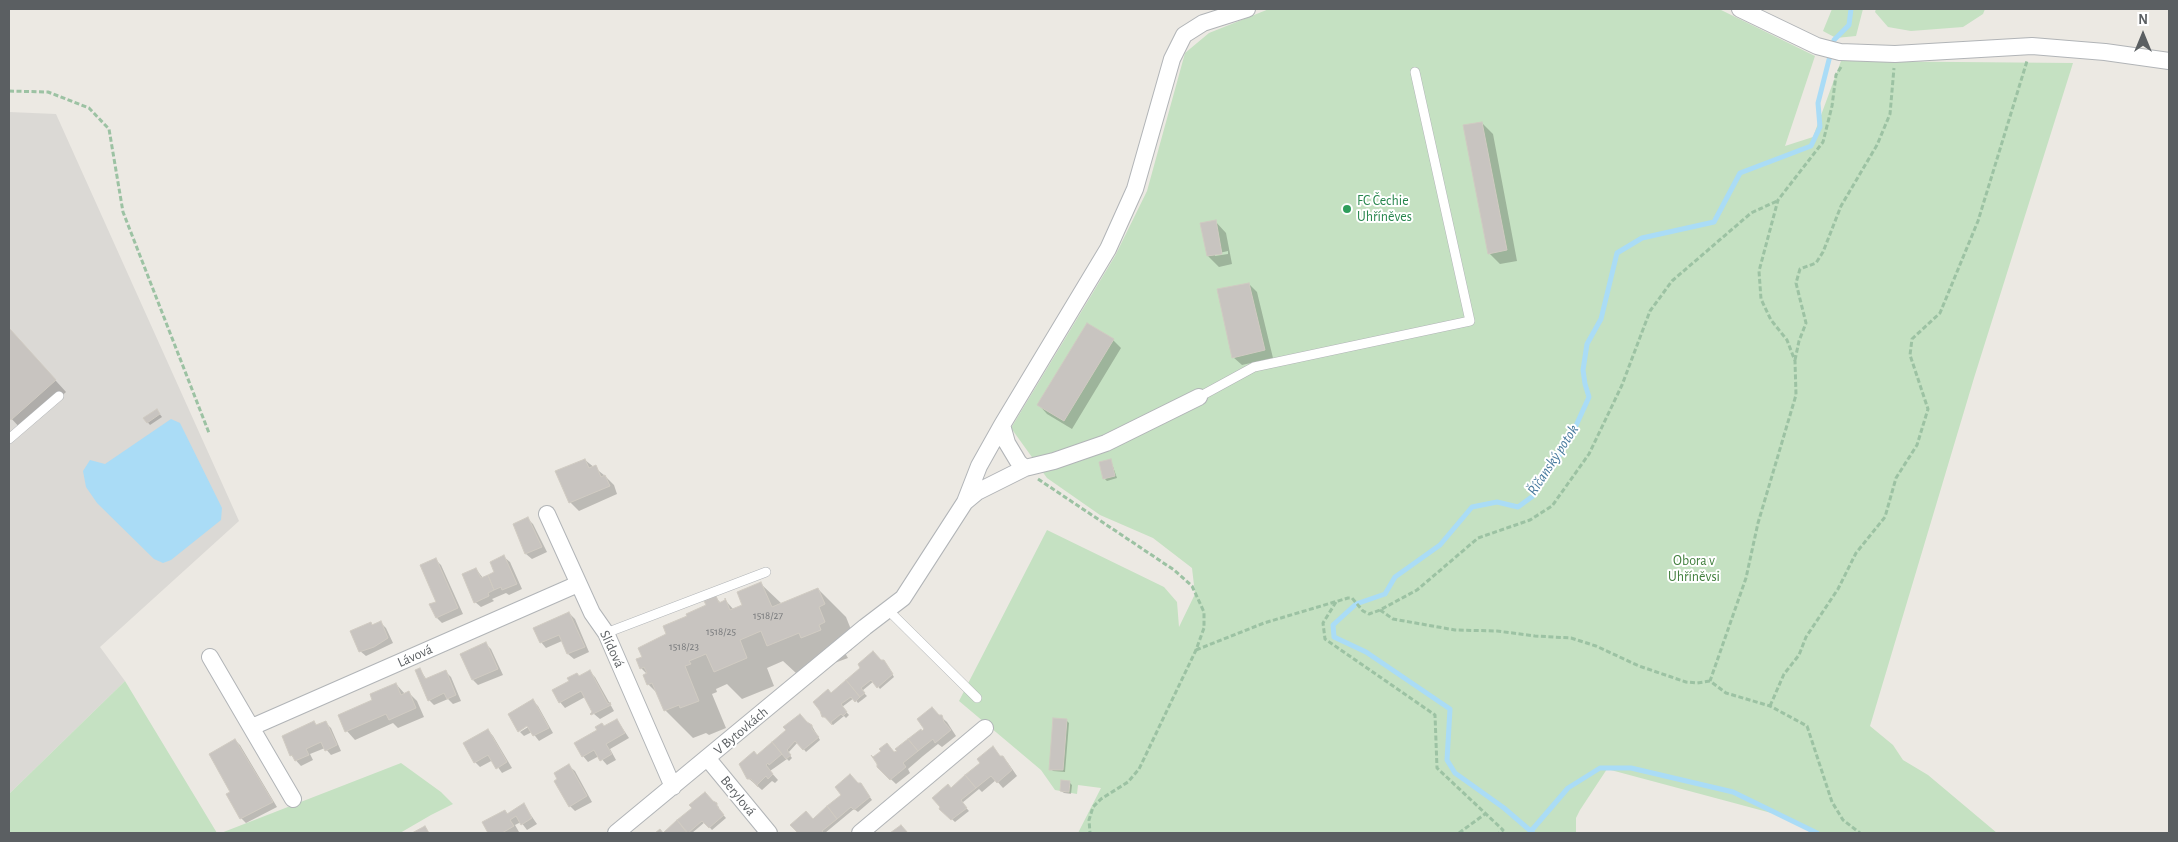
<!DOCTYPE html>
<html>
<head>
<meta charset="utf-8">
<style>
	body { margin:0 }
	#map { position:relative; width:2178px; height:842px; overflow:hidden; background:#ece9e3; font-family:"Alegreya Sans",sans-serif }
	canvas { display:block }
	.frame { position:absolute; inset:0; border:10px solid #5b5f62; pointer-events:none }
	.north { position:absolute; left:2118px; top:10px; width:50px; height:50px; -webkit-text-stroke:4px #fff; paint-order:stroke; rotate:0deg; font-size:14px; font-weight:700; line-height:20px; text-align:center; color:#5b5f62 }
	.north::after { content:''; display:block; margin:auto; width:18px; height:22px; background:#5b5f62; clip-path:polygon(50% 0,100% 100%,50% 72%,0 100%) }
</style>
</head>
<body>
<div id="map">
<canvas width="2178" height="842"></canvas>
<div class="frame"></div>
<div class="north">N</div>
</div>
<script>
const g = document.querySelector('canvas').getContext('2d');
g.lineJoin = 'round';
function fillPath(path, color) { g.fillStyle = color; g.fill(path, 'evenodd'); }
const poly = rows => new Path2D(rows.map(r => 'M' + r).join(''));
function stroke(path, color, width, dash) { g.strokeStyle = color; g.lineWidth = width; g.lineCap = dash ? 'butt' : 'round'; g.setLineDash(dash || []); g.stroke(path); }
function write(font, color, halo, rows, align = 'center') {
  g.font = font + ' "Alegreya Sans",sans-serif'; g.lineWidth = 4; g.setLineDash([]); g.textBaseline = 'middle'; g.strokeStyle = halo; g.fillStyle = color; for (const [text, x, y, turn = 0] of rows) {
    g.save(); g.translate(x, y); g.rotate((+turn || 0) * Math.PI / 180); g.textAlign = isNaN(turn) ? turn : align; if (halo) g.strokeText(text, 0, 0); g.fillText(text, 0, 0); g.restore();
  }
}
fillPath(poly([
	[9,112,56,114,239,521,100,647,125,681,9,794]
]), '#dbd9d5');
fillPath(poly([
	[1269,9,1719,9,1815,56,1785,146,1813,137,1841,61,2073,63,1974,378,1870,726,1893,745,1903,760,1928,775,1997,833,1811,833,1790,818,1607,769,1580,810,1576,818,1576,833,1078,833,1101,788,1078,785,1077,794,1055,790,1041,770,959,701,1047,530,1164,587,1177,602,1179,627,1195,594,1192,568,1153,538,1100,515,1047,478,1011,428,1115,256,1147,191,1185,53,1209,33],
	[1832,9,1863,9,1856,36,1836,38,1823,31],
	[1876,9,1985,9,1983,14,1963,27,1911,31,1888,27,1875,12],
	[125,681,217,833,9,833,9,794],
	[401,763,441,792,453,804,431,815,400,833,221,833]
]), '#c5e1c2');
fillPath(poly([
	[171,419,180,423,222,508,221,520,171,560,163,563,154,559,97,503,86,487,83,471,90,460,105,464]
]), '#aadcf6');
fillPath(poly([
	[1482,123,1493,134,1517,261,1500,264,1489,253],
	[1215,221,1226,233,1232,264,1219,267,1208,256],
	[1228,251,1228,254,1215,256,1215,254],
	[1249,284,1257,292,1273,358,1242,365,1233,357],
	[9,329,66,392,23,431,9,416],
	[1113,340,1121,348,1072,429,1047,414,1039,405],
	[159,413,162,417,150,425,145,419],
	[585,460,604,475,614,485,617,494,579,511,570,502],
	[1111,461,1117,478,1107,481,1104,478],
	[528,519,533,524,547,552,532,559,526,554,515,525],
	[504,557,510,562,522,589,509,595,506,593,492,599,494,601,481,607,475,602,476,569,483,578,496,573],
	[436,560,441,565,463,614,442,623,437,618,431,605,437,602],
	[761,584,782,604,818,589,846,617,852,632,846,635,852,650,845,653,848,658,829,665,825,661,796,673,783,661,767,668,774,686,742,699,727,684,716,689,717,692,712,694,726,728,709,735,706,733,693,738,665,710,659,695,648,684,647,674,641,668,644,658,688,616,707,606,716,598,721,603,726,601,734,610,744,605],
	[569,613,575,619,589,652,574,659,568,654,562,641,546,648,541,642],
	[370,623,373,626,381,623,386,628,393,643,366,656,360,651],
	[486,644,491,649,503,675,478,685,473,680,462,654],
	[881,661,886,664,894,677,880,689,874,681,862,691,867,696,862,700,858,703,854,698,842,707,849,715,846,718,844,716,833,725,823,716,831,694],
	[420,670,427,680,446,672,451,677,461,701,453,704,448,699,434,705,429,700],
	[589,671,595,677,614,711,600,719,594,714,585,697,565,708,560,702,579,677],
	[396,684,405,694,409,693,417,701,424,717,398,728,393,723,355,740,347,731,374,700],
	[533,701,538,706,553,733,539,741,532,732,524,736,520,732,533,724],
	[940,716,947,722,956,736,942,747,938,744,923,756,908,769,910,773,896,784,878,767,879,764,874,758,887,745,895,753],
	[617,720,629,738,610,749,616,760,607,765,599,756,588,762,583,756,599,731],
	[1066,720,1069,723,1065,772,1053,771,1051,769],
	[325,722,331,728,341,751,331,755,325,748,310,754,313,760,301,766,291,755,314,723,317,726],
	[812,726,820,740,806,752,798,742,788,753,792,758,789,761,787,759,770,771,778,780,775,783,772,781,762,790,748,778,757,756],
	[488,730,493,736,512,768,502,773,493,760,480,767,475,762],
	[235,740,240,745,277,807,246,823,241,818,232,793],
	[1001,757,1008,763,1017,776,1003,788,996,780,982,792,979,789,962,803,969,811,955,822,941,809,951,789],
	[569,766,575,771,592,802,575,811,570,806],
	[1069,782,1072,785,1071,794,1064,793,1061,791],
	[858,784,863,787,872,800,858,812,854,809,825,833,799,833,792,825,813,821],
	[713,802,719,807,718,809,726,818,712,830,705,822,692,833,664,833,694,808],
	[523,804,537,824,527,830,521,822,515,825,519,832,516,833,489,833,483,823,505,811,509,815]
]), '#0003');
stroke(poly([
	[1531,831,1568,788,1600,768,1631,768,1733,792,1817,833],
	[1533,833,1504,808,1455,773,1447,760,1450,709,1366,652,1334,637,1333,625,1356,604,1385,594,1395,577,1440,545,1472,507,1497,502,1518,507,1533,496,1569,441,1589,397,1585,384,1583,370,1587,344,1601,319,1617,253,1642,238,1714,222,1740,173,1811,146,1820,127,1818,103,1834,40,1849,25,1851,9]
]), '#aadcf6', 5);
const building = poly([
	[1482,122,1507,250,1488,254,1463,125,1482,122],
	[1216,220,1222,254,1207,256,1200,223,1216,220],
	[1249,283,1265,350,1232,358,1217,289,1249,283],
	[1087,323,1114,339,1064,421,1037,405,1087,323],
	[9,328,56,380,11,420,9,418,9,328],
	[157,409,160,414,147,423,143,418,157,409],
	[585,459,589,468,596,465,601,477,605,475,610,486,569,503,555,471,585,459],
	[1111,459,1115,476,1103,479,1099,462,1111,459],
	[528,517,542,547,525,554,513,524,528,517],
	[504,555,517,584,502,590,501,587,494,590,488,575,494,572,490,562,504,555],
	[436,558,458,608,436,618,429,604,436,602,420,565,436,558],
	[476,568,481,578,488,575,494,590,488,593,489,596,474,603,462,574,476,568],
	[761,582,772,607,818,588,825,604,819,607,825,622,819,625,821,630,801,638,799,633,767,646,761,631,740,640,747,658,714,672,706,654,689,661,691,664,685,666,699,701,680,708,679,705,664,711,652,683,647,685,643,675,647,673,644,667,640,669,636,659,642,657,638,648,666,634,663,626,687,616,686,614,706,605,704,601,716,596,719,603,725,600,725,598,730,610,742,605,737,592,761,582],
	[569,612,585,647,567,654,559,635,540,643,533,628,569,612],
	[381,621,388,638,374,647,359,652,350,631,371,622,372,625,381,621],
	[486,642,498,669,472,680,460,654,486,642],
	[873,651,881,660,884,660,893,674,877,688,871,680,861,688,865,693,860,697,846,680,860,668,858,664,873,651],
	[420,668,425,679,446,670,456,695,447,699,444,693,428,701,415,670,420,668],
	[590,670,608,704,610,702,611,705,591,715,590,714,592,712,581,691,559,703,552,690,569,681,567,678,577,673,579,676,590,670],
	[846,680,860,697,855,702,851,697,841,704,847,712,843,716,841,714,831,722,832,725,825,717,822,717,820,711,813,702,828,689,831,693,846,680],
	[396,683,401,695,409,691,416,708,389,720,386,714,345,732,338,715,372,700,370,694,396,683],
	[533,699,549,728,533,736,527,726,518,732,508,714,533,699],
	[932,707,939,715,942,715,944,722,951,730,935,743,933,739,918,751,908,739,921,729,922,731,924,729,917,719,932,707],
	[800,714,807,722,812,725,812,729,819,737,803,750,795,741,787,750,791,755,786,759,772,742,786,730,783,727,800,714],
	[1053,718,1067,719,1063,770,1049,770,1053,718],
	[617,719,625,733,606,744,612,754,600,761,594,750,582,757,574,743,597,730,595,727,602,723,604,726,617,719],
	[314,721,316,725,326,721,337,745,325,751,321,742,306,749,309,755,295,761,292,755,290,756,282,736,314,721],
	[488,729,507,762,496,769,488,755,474,763,463,743,488,729],
	[235,739,273,802,240,819,226,794,230,792,209,754,235,739],
	[908,739,918,751,903,763,906,767,890,780,877,767,877,764,871,755,873,757,881,751,879,749,887,743,894,752,897,751,895,749,908,739],
	[772,742,782,754,769,765,768,763,766,765,773,774,768,779,766,776,757,785,758,787,751,779,747,779,739,764,754,751,757,755,772,742],
	[993,746,1000,756,1003,756,1012,770,997,783,991,776,976,788,965,775,980,763,977,759,993,746],
	[569,764,587,796,569,807,554,781,557,779,554,773,569,764],
	[850,774,858,783,861,783,870,797,854,810,851,807,837,819,827,806,841,795,835,787,850,774],
	[965,775,976,788,961,800,967,808,951,820,939,809,940,807,932,798,948,784,951,788,965,775],
	[1061,780,1070,781,1069,792,1060,791,1061,780],
	[705,792,713,801,717,803,717,806,724,815,709,828,702,821,688,833,677,820,692,808,689,805,705,792],
	[524,803,532,818,521,825,516,816,510,820,514,826,502,833,488,833,482,822,505,810,507,814,524,803],
	[827,806,837,819,822,831,824,833,798,833,790,825,806,811,813,819,827,806],
	[677,820,687,833,655,833,660,829,663,833,677,820],
	[901,825,908,833,890,833,901,825],
	[425,826,429,833,412,833,425,826]
]);
fillPath(building, '#c8c4c0');
stroke(building, '#d0cbc2', 1);
const lane = poly([
	[1199,397,1254,367,1470,321,1415,72],
	[9,439,59,396],
	[888,610,977,698],
	[606,633,766,572]
]);
const street = poly([
	[1740,9,1817,46,1840,52,1895,54,2032,46,2105,52,2169,61],
	[1002,425,1007,443,1019,463,1025,468],
	[965,502,979,466,1002,425,1108,249,1135,189,1172,59,1184,35,1203,23,1247,9],
	[547,514,592,613,606,633,673,787],
	[210,657,293,799],
	[252,727,578,584],
	[708,759,769,833],
	[616,833,865,627,903,598,965,502,977,492,1025,468,1054,461,1106,443,1199,397],
	[860,833,985,728]
]);
stroke(lane, '#b1b4b7', 10);
stroke(street, '#b1b4b7', 18);
stroke(poly([
	[1841,67,1836,75,1832,106,1823,142,1778,200,1759,271,1761,299,1771,320,1787,340,1795,361,1796,395,1758,523,1746,578,1710,681,1726,693,1770,706,1807,726,1832,802,1843,820,1860,833],
	[9,91,48,92,89,108,109,129,123,212,209,433],
	[1795,360,1799,341,1806,323,1796,283,1800,269,1816,263,1823,252,1841,206,1877,145,1890,114,1894,68],
	[1038,479,1174,570,1192,586,1204,612,1204,628,1196,650,1139,769,1128,782,1101,799,1093,807,1089,820,1090,833],
	[1336,602,1323,623,1325,639,1435,715,1437,768,1503,830,1499,833],
	[1380,610,1393,619,1455,630,1497,631,1535,636,1571,638,1596,646,1639,666,1686,682,1697,683,1710,681],
	[1196,650,1264,623,1348,598,1352,598,1363,611,1369,614,1380,610,1417,590,1478,538,1530,520,1552,506,1589,454,1622,385,1650,311,1672,281,1751,213,1777,201],
	[1770,706,1784,674,1799,655,1806,637,1838,589,1856,553,1885,517,1896,478,1917,445,1928,409,1910,355,1912,339,1940,313,1978,221,2027,61],
	[1459,833,1485,814]
]), '#9cc2a3', 3, [5, 2.5]);
stroke(lane, '#fff', 9);
stroke(street, '#fff', 16);
for (const [x, y, r, color] of [
	[1347,209,5,"#2e9e5b"]
]) { const dot = new Path2D(); dot.arc(x, y, r, 0, 2 * Math.PI); g.fillStyle = color; g.fill(dot); stroke(dot, '#fff', 2); }
write('11px', '#76787a', null, [
	["1518/27",768,616],
	["1518/25",721,632],
	["1518/23",684,647]
]);
write('14px', '#27864d', '#fff', [
	["FC Čechie",1357,201],
	["Uhříněves",1357,217]
], 'left');
write('14px', '#417f3d', '#fff', [
	["Obora v",1694,561],
	["Uhříněvsi",1694,577]
]);
write('14px', '#5b5f62', '#fff', [
	["Slídová",612,649,65],
	["Lávová",415,656,-24],
	["V Bytovkách",741,731,-40],
	["Berylová",738,796,51]
]);
write('italic 15px', '#47799d', '#fff', [
	["Říčanský potok",1553,460,-57]
]);
</script>
</body>
</html>
